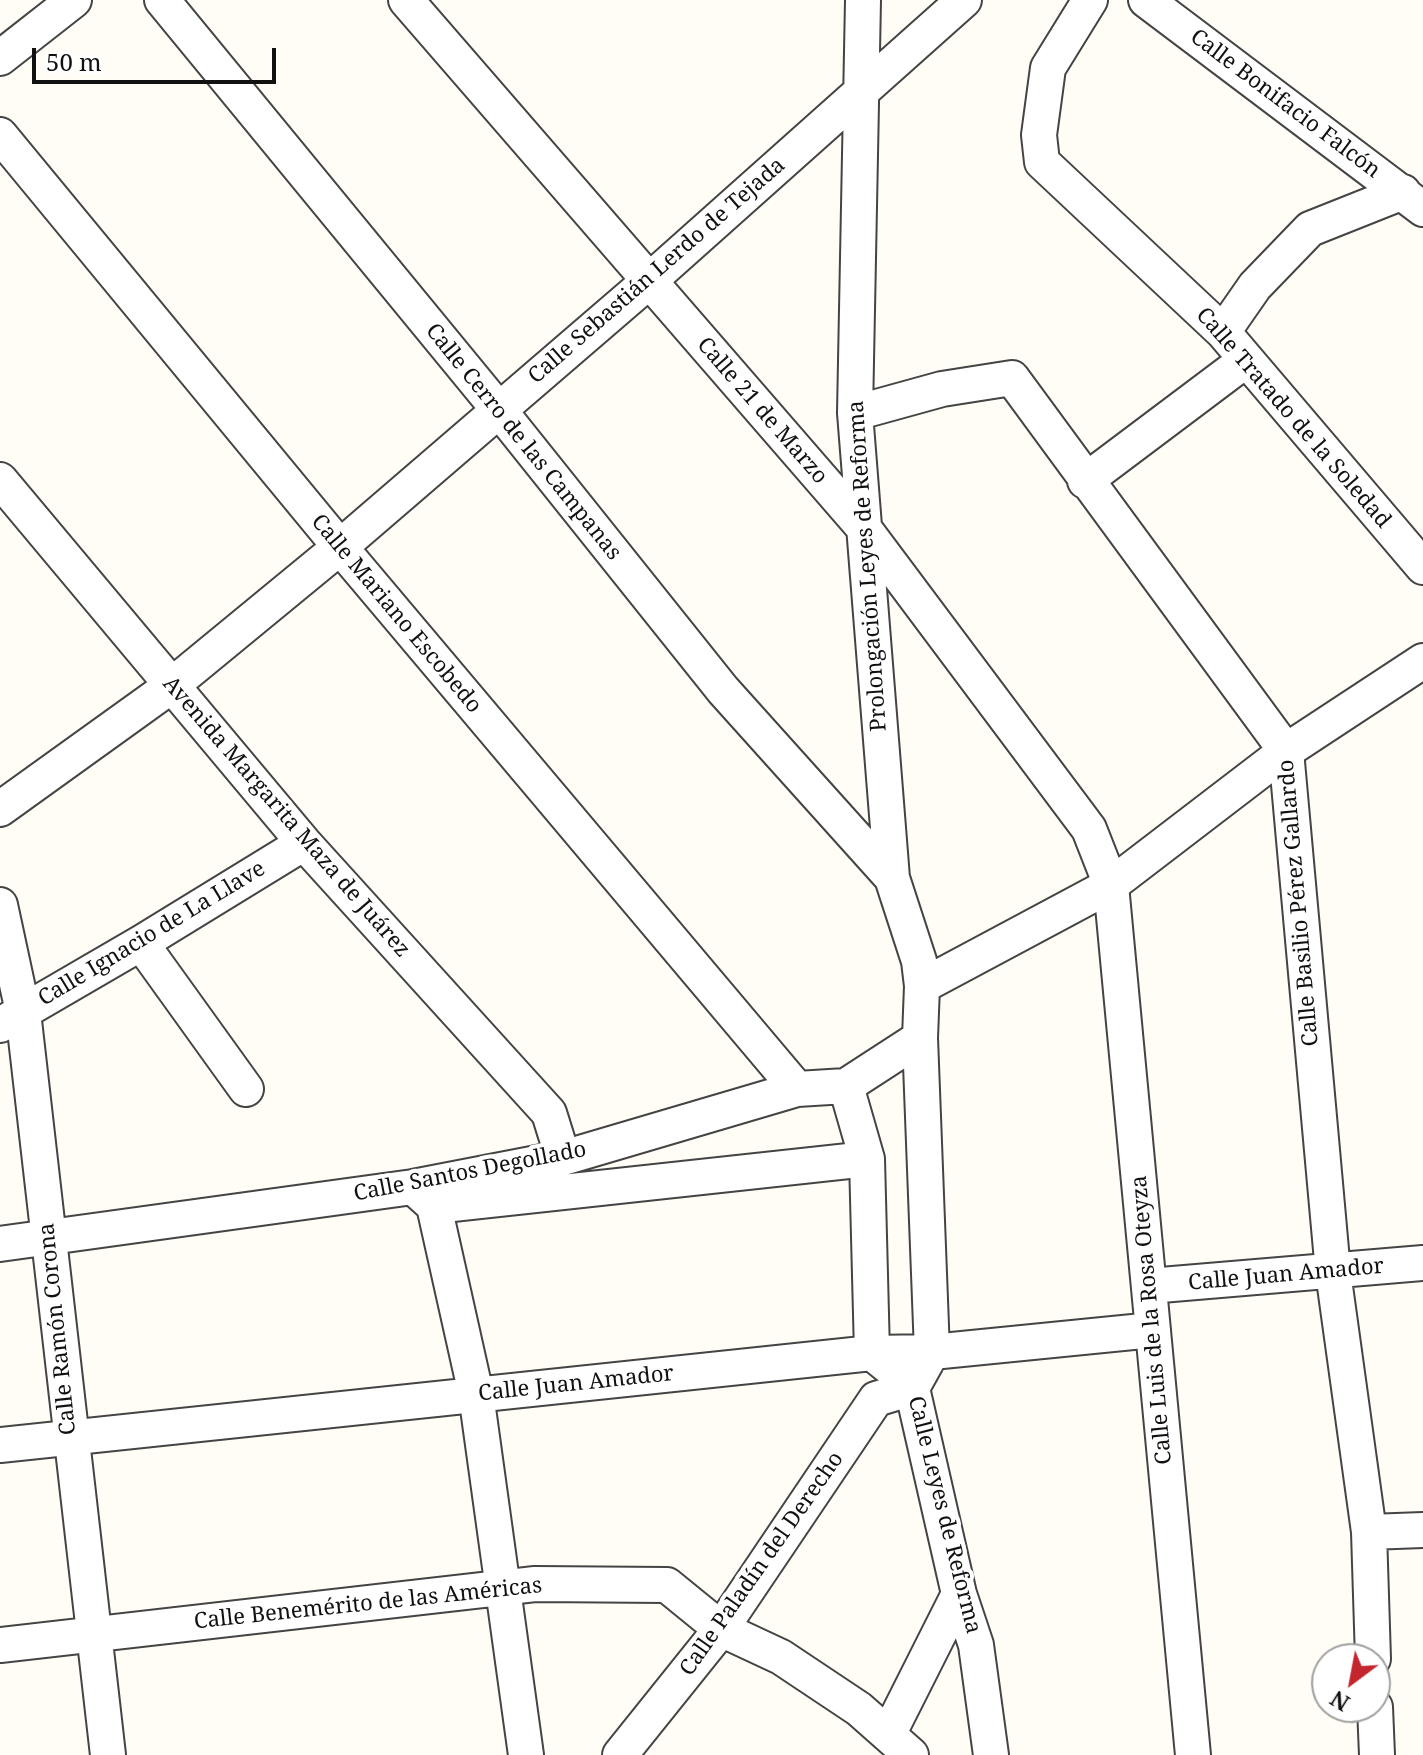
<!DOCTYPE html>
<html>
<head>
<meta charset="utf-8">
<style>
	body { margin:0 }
	#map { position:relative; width:1423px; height:1755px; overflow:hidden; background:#fffdf5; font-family:"Noto Serif",serif }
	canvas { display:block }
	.north { position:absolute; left:1311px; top:1643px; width:80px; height:80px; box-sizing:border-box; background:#fff; border:2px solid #a0a0a0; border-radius:50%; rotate:212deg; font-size:22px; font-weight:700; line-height:32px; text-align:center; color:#111 }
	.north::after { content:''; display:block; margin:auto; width:28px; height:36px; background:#c4262e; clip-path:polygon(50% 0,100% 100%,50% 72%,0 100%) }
	.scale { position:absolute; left:32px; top:48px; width:244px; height:36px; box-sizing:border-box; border:4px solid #111; border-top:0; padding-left:10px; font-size:24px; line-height:28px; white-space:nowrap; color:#111; -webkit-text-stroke:6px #fff; paint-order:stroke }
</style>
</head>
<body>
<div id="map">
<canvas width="1423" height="1755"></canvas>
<div class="north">N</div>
<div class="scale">50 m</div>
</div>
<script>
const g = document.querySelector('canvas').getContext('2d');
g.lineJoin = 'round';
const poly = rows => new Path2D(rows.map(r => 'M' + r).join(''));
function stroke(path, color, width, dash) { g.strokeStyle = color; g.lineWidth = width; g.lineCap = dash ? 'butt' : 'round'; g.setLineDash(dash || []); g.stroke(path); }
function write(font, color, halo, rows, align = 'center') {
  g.font = font + ' "Noto Serif",serif'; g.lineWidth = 8; g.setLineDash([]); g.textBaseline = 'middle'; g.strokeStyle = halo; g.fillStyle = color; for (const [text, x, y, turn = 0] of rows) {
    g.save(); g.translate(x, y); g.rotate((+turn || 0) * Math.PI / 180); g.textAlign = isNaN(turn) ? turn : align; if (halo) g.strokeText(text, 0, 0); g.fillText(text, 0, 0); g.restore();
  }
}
const minor = poly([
	[162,0,499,410,723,690,892,878],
	[406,0,863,527,1089,829,1111,885,1193,1755],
	[863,0,855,413,892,878,919,961,922,986,920,1038,932,1352,912,1388,959,1594,976,1645,991,1755],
	[1090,0,1048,68,1039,135,1042,162,1223,332,1423,567],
	[1146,0,1423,209],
	[0,58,74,0],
	[0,135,340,547,797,1089],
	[1223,332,1255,286,1310,229,1403,192],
	[855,413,942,389,1012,378,1286,751,1333,1272,1369,1532,1373,1659],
	[0,480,304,843,549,1113,563,1158],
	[1085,481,1246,360],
	[0,809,171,686,340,547,649,281,964,0],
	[0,905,23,1012,108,1755],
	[141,943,246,1089],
	[922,986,1111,885,1286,751,1423,661],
	[0,1025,141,943,304,843],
	[846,1086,867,1159,872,1353,888,1366],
	[413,1187,434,1206,476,1394,526,1755],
	[434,1206,867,1159],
	[0,1244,413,1187,563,1158,797,1089,846,1086,920,1038],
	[1149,1286,1423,1263],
	[0,1445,872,1353,932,1352,1153,1330],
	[1369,1532,1423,1530],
	[0,1645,535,1584,667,1585,721,1629,781,1657,859,1709,911,1755],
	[1375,1707,1377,1755],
	[889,1733,959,1594],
	[620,1755,721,1629,876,1399,912,1388]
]);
stroke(minor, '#444', 38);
stroke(minor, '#fff', 34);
write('22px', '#111', '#fff', [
	["Calle Bonifacio Falcón",1285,104,37],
	["Calle Sebastián Lerdo de Tejada",657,271,-41],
	["Calle 21 de Marzo",762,411,49],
	["Calle Tratado de la Soledad",1293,418,49],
	["Calle Cerro de las Campanas",523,442,51],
	["Prolongación Leyes de Reforma",868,566,-94],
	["Calle Mariano Escobedo",396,614,50],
	["Avenida Margarita Maza de Juárez",286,817,49],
	["Calle Basilio Pérez Gallardo",1299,903,-95],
	["Calle Ignacio de La Llave",152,934,-31],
	["Calle Santos Degollado",470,1172,-11],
	["Calle Juan Amador",1286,1275,-5],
	["Calle Luis de la Rosa Oteyza",1152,1320,-95],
	["Calle Ramón Corona",58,1329,-96],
	["Calle Juan Amador",576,1384,-6],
	["Calle Leyes de Reforma",944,1515,76],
	["Calle Paladín del Derecho",762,1564,-55],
	["Calle Benemérito de las Américas",368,1604,-6]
]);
</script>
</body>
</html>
